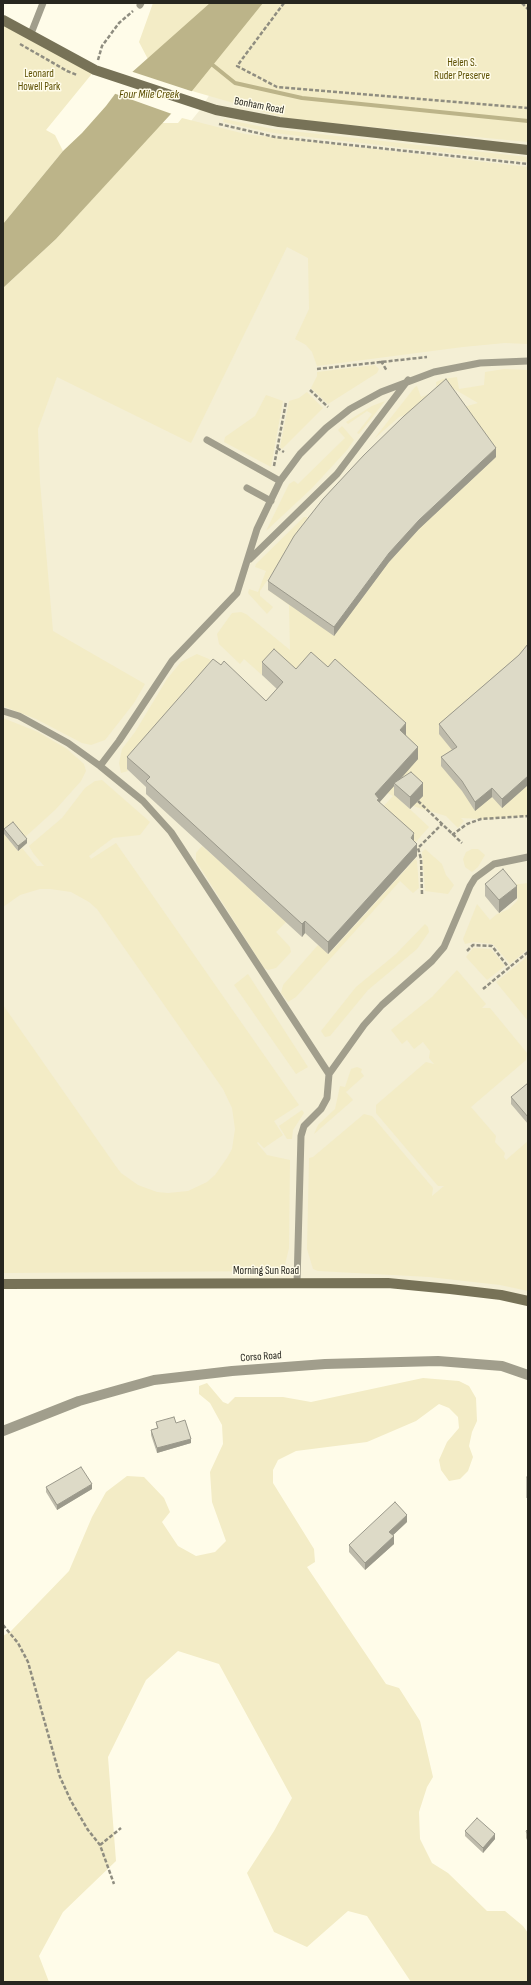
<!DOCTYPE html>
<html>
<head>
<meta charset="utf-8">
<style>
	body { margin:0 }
	#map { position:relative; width:531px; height:1985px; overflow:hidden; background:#fffce9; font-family:"Sofia Sans Condensed",sans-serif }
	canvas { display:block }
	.frame { position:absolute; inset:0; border:4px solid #27261f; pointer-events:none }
</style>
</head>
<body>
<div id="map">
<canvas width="531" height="1985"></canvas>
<div class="frame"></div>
</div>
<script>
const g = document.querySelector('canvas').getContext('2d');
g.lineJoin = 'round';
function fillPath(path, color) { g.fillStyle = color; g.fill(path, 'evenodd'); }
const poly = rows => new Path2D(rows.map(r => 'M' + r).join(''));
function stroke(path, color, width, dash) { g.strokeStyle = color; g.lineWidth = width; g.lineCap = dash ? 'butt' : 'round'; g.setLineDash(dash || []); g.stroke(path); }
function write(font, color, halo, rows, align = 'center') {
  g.font = font + ' "Sofia Sans Condensed",sans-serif'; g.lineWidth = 3; g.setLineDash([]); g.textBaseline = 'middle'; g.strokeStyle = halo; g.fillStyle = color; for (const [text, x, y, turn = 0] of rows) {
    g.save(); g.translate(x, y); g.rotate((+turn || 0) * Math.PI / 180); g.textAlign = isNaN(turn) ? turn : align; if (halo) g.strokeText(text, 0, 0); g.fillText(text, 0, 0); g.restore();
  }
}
fillPath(poly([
	[261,3,528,3,528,1301,388,1283,3,1284,3,356,203,106]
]), '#f4efd5');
fillPath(poly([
	[153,3,528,3,528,142,289,119,192,91,152,67,139,42],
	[3,20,95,70,46,130,55,135,63,151,3,224],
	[182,118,245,134,528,167,528,344,505,343,463,347,317,366,312,352,306,345,295,339,309,309,308,258,287,247,191,443,57,377,38,429,40,482,53,631,145,684,134,703,105,740,91,745,82,743,36,719,3,706,3,288,56,239,161,123,178,123],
	[224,119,273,129,528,157,528,162,273,133,223,122],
	[375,365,379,369,377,373,328,404,311,388,317,376,317,372],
	[504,369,528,370,528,816,481,819,461,818,464,821,458,828,446,816,416,807,398,798,429,827,413,845,377,813,393,796,384,791,300,693,292,665,286,672,262,675,244,659,240,664,219,644,217,634,232,613,241,612,246,614,290,650,289,605,268,590,294,545,460,408,478,403,449,386,412,413,399,417,374,439,415,387,417,386,421,397,437,391,436,382,443,379,457,377,459,389,484,385,485,372],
	[307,392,323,408,282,449,280,447,289,401,299,398],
	[266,395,283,401,271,467,224,442,225,437,255,416],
	[385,401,359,434,357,433,372,414,367,411,348,424,346,422,372,406],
	[342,426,354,440,347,450,312,488,266,531,289,484,294,481,298,484,345,438,338,430],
	[304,517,307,517,309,519,260,591,260,596,273,607,267,614,248,593,249,589,258,592,266,571,255,567,256,564],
	[197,654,209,659,217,667,127,769,128,771,121,773,119,763,122,749,135,732,167,679,181,662],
	[3,718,38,732,67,749,84,764,86,771,81,781,56,809,23,839,4,834,18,851,22,848,37,866,44,866,33,853,29,846,62,818,85,788,95,781,102,780,150,822,140,835,113,838,89,856,91,859,116,843,299,1105,274,1121,283,1135,264,1148,258,1142,257,1143,267,1155,290,1160,289,1248,284,1269,281,1271,3,1273,3,1005,115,1165,121,1173,138,1185,157,1192,168,1193,188,1191,207,1182,215,1175,227,1158,232,1149,235,1129,232,1108,223,1089,97,909,89,902,71,892,50,889,40,889,20,895,3,907],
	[202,846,218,860,233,867,230,871,246,886,249,883,261,893,257,897,275,913,278,910,289,919,276,932,290,947,291,952,276,968,268,970,264,968,196,861,196,853],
	[425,849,442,864,446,875,454,885,448,894,425,891,422,852],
	[472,849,478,849,485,855,478,867,472,872,465,867,463,859,466,852],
	[415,859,417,861,419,888,413,893,400,881,296,997,288,1002,281,993,283,985,318,945,329,954],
	[528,883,528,949,510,964,493,944,474,942,465,944,463,939,477,904,490,920,497,914,509,909,517,901,518,898,511,885],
	[425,924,428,927,429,932,417,949,368,990,330,1036,325,1037,321,1031,356,987,396,954],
	[473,948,491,949,505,966,487,980,466,957],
	[528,956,528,1021,496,982],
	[457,970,486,1004,482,1008,490,1008,527,1053,526,1060,471,1107,496,1136,495,1142,505,1153,504,1157,506,1160,528,1141,528,1291,500,1285,429,1277,318,1271,313,1269,307,1249,309,1158,313,1157,364,1114,372,1116,433,1188,432,1196,444,1186,438,1186,376,1113,376,1105,426,1062,434,1064,429,1058,430,1051,423,1042,414,1049,407,1040,402,1044,391,1030,432,997],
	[248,974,308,1067,296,1074,234,985],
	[357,1067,362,1069,361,1072,364,1076,346,1092,353,1100,314,1134,318,1125,335,1109,340,1086,345,1087,351,1069],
	[302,1110,304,1113,293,1130,292,1139,287,1139,279,1126],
	[423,1378,459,1381,469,1386,476,1398,477,1421,472,1432,469,1446,473,1457,468,1471,460,1479,449,1481,441,1470,439,1460,447,1442,459,1428,458,1417,449,1408,439,1404,416,1421,367,1442,296,1451,278,1460,273,1470,273,1483,314,1549,315,1562,307,1567,386,1684,399,1688,420,1721,433,1777,427,1787,419,1812,420,1839,432,1863,448,1873,487,1911,505,1911,523,1926,528,1933,528,1982,411,1982,367,1916,348,1911,307,1947,274,1932,247,1873,274,1831,292,1798,219,1664,178,1651,146,1680,108,1757,116,1861,63,1912,39,1956,49,1982,3,1982,3,1636,11,1631,69,1571,92,1517,106,1492,127,1476,144,1477,164,1498,170,1512,162,1522,178,1546,196,1556,215,1552,226,1541,212,1502,210,1472,223,1444,222,1425,210,1403,199,1394,199,1386,207,1383,223,1402,228,1404,235,1397,283,1397,311,1402]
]), '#f3ecc6');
fillPath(poly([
	[210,3,263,3,192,91,56,239,3,288,3,224,63,151,82,133,106,106,130,74]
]), '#bcb489');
fillPath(poly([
	[130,71,194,92,172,114,113,93]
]), '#fffce9');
stroke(poly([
	[209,62,235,83,302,98,528,121]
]), '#bcb489', 4);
stroke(poly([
	[284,3,237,66,277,87,528,108],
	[522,3,528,9],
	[20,44,67,71,77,75],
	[98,60,102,46,119,23,133,11],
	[219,124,275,137,528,164],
	[381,361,387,371],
	[317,369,427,357],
	[310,390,328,407],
	[277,448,284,452],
	[274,466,286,402],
	[418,801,462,843],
	[452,835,467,824,481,819,528,816],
	[422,894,421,859,418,848,442,824],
	[467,951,473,945,492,946,509,968],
	[483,989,528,952],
	[3,1625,18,1643,28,1662,60,1777,71,1801,88,1830,100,1845,114,1884],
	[100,1845,121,1828]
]), '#8f8d80', 2.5, [4, 2]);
stroke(poly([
	[140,5,141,3],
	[30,36,43,3],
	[207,440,280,481],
	[247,488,271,501],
	[250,559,337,474,408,380],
	[3,711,19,716,68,743,100,766,143,801,171,832,329,1074],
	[100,766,119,741,172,661,237,593,257,529,280,481,300,454,326,428,350,409,381,392,434,372,480,363,528,361],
	[297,1283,301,1136,304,1126,321,1109,327,1098,329,1074,364,1025,382,1005,432,961,444,947,470,886,475,878,494,864,528,857]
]), '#a19e8c', 7);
stroke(poly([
	[3,1431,79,1401,154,1380,232,1371,325,1364,438,1361,502,1366,528,1375]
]), '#a19e8c', 10);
stroke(poly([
	[3,20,95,70,216,110,279,122,528,150],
	[3,1284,388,1283,450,1289,501,1295,528,1301]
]), '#777257', 10);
fillPath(poly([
	[496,457,419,529,389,562,334,636,268,590,268,581],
	[528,644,528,785,502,808,492,797,475,811,462,791,441,766,441,757,452,750,439,734,439,724,519,655],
	[262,662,296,669,328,667,406,735,418,759,400,779,423,796,410,809,394,795,394,786,379,802,414,841,417,856,328,954,305,933,302,937,146,794,146,787,127,769,127,757,221,665,266,701,277,689,262,675],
	[4,829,27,843,18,851,4,834],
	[485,884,517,898,499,913,485,896],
	[528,1083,528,1124,511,1104,511,1097],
	[156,1422,176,1423,191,1443,157,1453,151,1435,151,1430,157,1428],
	[46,1487,92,1489,57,1510,46,1492],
	[407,1522,393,1535,394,1544,365,1570,349,1552,349,1545],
	[528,1829,528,1842,526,1838,526,1831],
	[465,1831,495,1839,483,1853,465,1836]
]), '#bebbab');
fillPath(poly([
	[496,448,496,457,419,529,389,562,334,636,334,627,389,553,419,520],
	[406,723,406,735,400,742,400,730],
	[418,747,418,759,396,784,394,783,394,786,379,803,377,813,375,794],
	[528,776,528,785,502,808,502,799],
	[423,783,423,796,410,809,410,797],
	[492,788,492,797,475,811,475,802],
	[414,833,414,846,411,838],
	[27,839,27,843,18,851,18,846],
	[417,844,417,856,328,954,328,942],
	[517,886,517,898,499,913,499,900],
	[305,921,305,933,302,937,302,924],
	[191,1439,191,1443,157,1453,157,1448],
	[92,1484,92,1489,57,1510,57,1505],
	[407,1515,407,1522,389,1539,389,1532],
	[394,1536,394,1544,365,1570,365,1563],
	[495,1834,495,1839,483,1853,483,1848]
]), '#9b998b');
const building = poly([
	[446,379,496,448,419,520,389,553,334,627,268,581,294,536,323,499,364,455,404,416,446,379],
	[528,644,528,776,502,799,492,788,475,802,462,781,441,757,457,747,439,724,519,655,528,644],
	[274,649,296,669,311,652,328,667,335,659,406,723,400,730,418,747,375,794,379,799,377,800,414,833,411,838,417,844,328,942,305,921,302,924,146,781,150,777,127,757,213,659,221,665,224,661,266,701,283,682,262,662,274,649],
	[411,772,423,783,410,797,394,783,411,772],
	[13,822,27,839,18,846,4,829,13,822],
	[503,869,517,886,499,900,485,884,503,869],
	[528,1083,528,1117,511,1097,528,1083],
	[174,1417,176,1423,185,1420,191,1439,157,1448,151,1430,158,1428,156,1422,174,1417],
	[81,1467,92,1484,57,1505,46,1487,81,1467],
	[527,1477,528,1477,528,1498,527,1498,527,1477],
	[395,1502,407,1515,389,1532,394,1536,365,1563,349,1545,395,1502],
	[477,1818,495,1834,483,1848,465,1831,477,1818],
	[528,1829,528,1835,526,1831,528,1829]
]);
fillPath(building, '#dddac7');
stroke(building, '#9b998b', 1);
write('11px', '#5c4f02', '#fffce9', [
	["Helen S.",462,63],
	["Ruder Preserve",462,76],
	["Leonard",39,74],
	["Howell Park",39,87]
]);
write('11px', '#27261f', '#fffce9', [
	["Bonham Road",259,106,11],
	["Morning Sun Road",266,1271],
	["Corso Road",261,1357,-4]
]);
write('italic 12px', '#5a4d00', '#fffce9', [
	["Four Mile Creek",149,95]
]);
</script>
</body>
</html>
